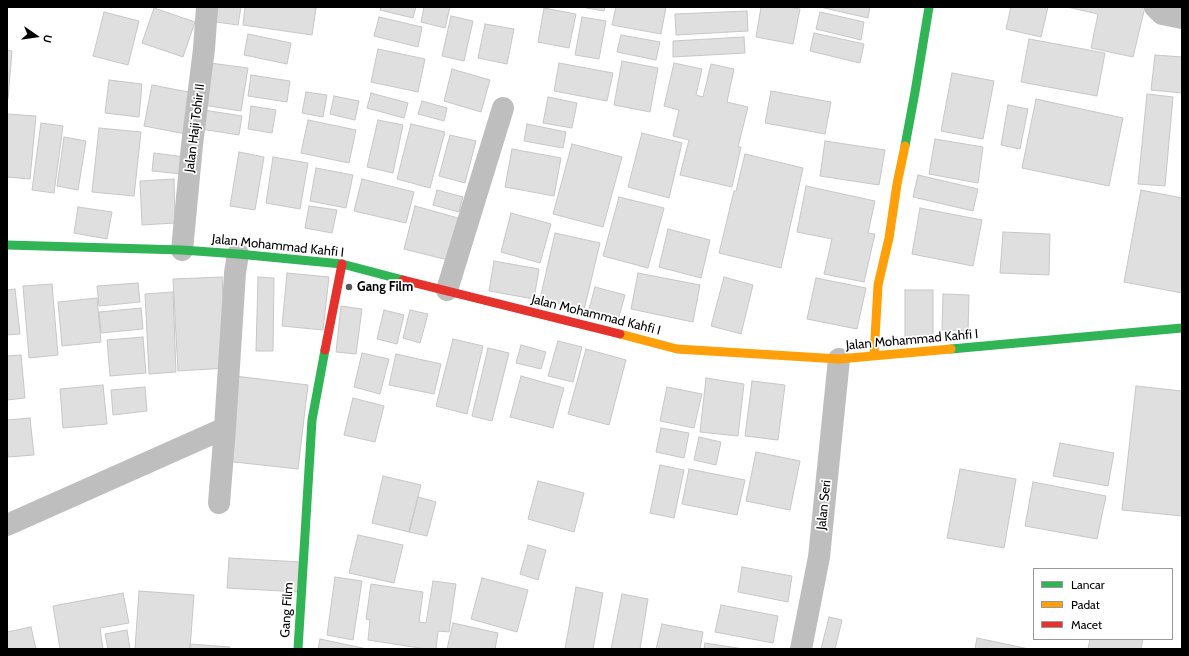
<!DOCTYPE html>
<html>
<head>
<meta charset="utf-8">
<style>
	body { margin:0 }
	#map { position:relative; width:1189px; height:656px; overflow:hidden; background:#fff; font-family:Cabin,sans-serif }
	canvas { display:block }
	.frame { position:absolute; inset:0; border:8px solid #000; pointer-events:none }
	.legend { position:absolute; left:1033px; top:568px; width:140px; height:72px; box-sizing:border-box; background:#fff; border:1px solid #999; margin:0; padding:5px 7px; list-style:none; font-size:12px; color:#000 }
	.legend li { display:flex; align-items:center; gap:8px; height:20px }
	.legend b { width:20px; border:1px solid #999 }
	.north { position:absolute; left:16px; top:16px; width:40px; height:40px; -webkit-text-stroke:3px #fff; paint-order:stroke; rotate:103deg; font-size:11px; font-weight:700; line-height:16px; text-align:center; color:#000 }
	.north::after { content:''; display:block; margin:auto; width:14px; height:18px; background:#000; clip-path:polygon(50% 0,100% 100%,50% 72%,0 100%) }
</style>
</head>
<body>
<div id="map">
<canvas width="1189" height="656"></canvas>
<div class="frame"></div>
<ul class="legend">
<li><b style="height:5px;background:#30b455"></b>Lancar</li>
<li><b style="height:5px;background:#ff9f0a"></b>Padat</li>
<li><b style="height:5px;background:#e5322d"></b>Macet</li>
</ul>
<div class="north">U</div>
</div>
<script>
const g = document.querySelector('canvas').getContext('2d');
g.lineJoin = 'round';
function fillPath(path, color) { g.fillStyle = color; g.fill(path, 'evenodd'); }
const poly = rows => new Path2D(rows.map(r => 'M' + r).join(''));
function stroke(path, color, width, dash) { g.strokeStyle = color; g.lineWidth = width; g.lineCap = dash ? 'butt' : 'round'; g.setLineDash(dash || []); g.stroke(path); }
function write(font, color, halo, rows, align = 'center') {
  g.font = font + ' Cabin,sans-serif'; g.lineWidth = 3.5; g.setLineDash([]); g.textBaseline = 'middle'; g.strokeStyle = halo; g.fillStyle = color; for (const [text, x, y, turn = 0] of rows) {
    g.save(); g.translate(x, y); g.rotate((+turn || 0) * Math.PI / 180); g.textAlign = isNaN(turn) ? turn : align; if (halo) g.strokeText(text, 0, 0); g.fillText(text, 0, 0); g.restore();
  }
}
const building = poly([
	[218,7,241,7,238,25,216,22,218,7],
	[245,7,308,7,316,8,312,35,243,25,245,7],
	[381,7,416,7,413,18,380,10,381,7],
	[424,7,450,7,445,28,421,22,424,7],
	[581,7,605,7,604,11,581,7],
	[616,7,666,7,661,34,612,25,616,7],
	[761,7,788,7,800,9,793,44,756,37,761,7],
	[820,7,870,7,868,18,820,7],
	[1011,7,1048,7,1041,37,1006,29,1011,7],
	[1067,7,1145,7,1133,57,1091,48,1098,14,1067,7],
	[154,8,195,22,183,57,142,43,154,8],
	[544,8,576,14,569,48,538,42,544,8],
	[747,11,748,31,676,35,675,14,747,11],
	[104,12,139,21,128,65,93,56,104,12],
	[820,12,864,22,861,40,816,29,820,12],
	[451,16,473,21,464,61,442,56,451,16],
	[379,17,422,27,418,47,374,36,379,17],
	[582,17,606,21,599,59,575,55,582,17],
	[485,24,514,29,507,64,478,58,485,24],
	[814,33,864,44,860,63,810,51,814,33],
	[248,34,291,43,287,64,244,55,248,34],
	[621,35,660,42,656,60,617,52,621,35],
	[744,37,745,53,673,57,673,41,744,37],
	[1029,39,1105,53,1097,96,1021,82,1029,39],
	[378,49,425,59,418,92,371,82,378,49],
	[7,50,12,51,8,99,7,99,7,50],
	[1155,55,1182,57,1182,93,1151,90,1155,55],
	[622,61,658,68,650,112,614,105,622,61],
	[210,63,248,68,241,111,203,105,210,63],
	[559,63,613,73,607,101,554,91,559,63],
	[674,63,702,69,696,95,703,97,711,64,734,69,727,102,748,107,738,147,741,147,732,187,680,175,689,140,673,136,679,110,664,106,674,63],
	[452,69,490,80,481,112,444,101,452,69],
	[952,73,994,81,983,139,941,131,952,73],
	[251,75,290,81,287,102,248,96,251,75],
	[109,80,142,84,139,117,105,113,109,80],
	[152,85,194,93,186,134,144,126,152,85],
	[771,91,831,102,825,134,765,123,771,91],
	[306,92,327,95,323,117,302,113,306,92],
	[371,93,408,103,404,118,367,108,371,93],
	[1147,94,1173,97,1165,186,1138,184,1147,94],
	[334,96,359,101,355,120,330,114,334,96],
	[548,97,577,103,572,128,543,123,548,97],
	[1036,99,1123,118,1109,186,1022,168,1036,99],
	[422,101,447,108,444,121,418,114,422,101],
	[1008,105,1028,109,1020,149,1001,145,1008,105],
	[251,106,276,110,272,133,248,129,251,106],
	[204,110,242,116,239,135,201,129,204,110],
	[7,114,36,116,30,179,7,177,7,114],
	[308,120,356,130,349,163,301,153,308,120],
	[378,120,403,125,393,173,367,167,378,120],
	[41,123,63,126,54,193,32,190,41,123],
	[411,124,445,132,430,188,397,179,411,124],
	[527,124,566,132,563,148,524,141,527,124],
	[99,128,141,132,134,196,92,192,99,128],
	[642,133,682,143,669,198,628,187,642,133],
	[450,135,476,141,465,183,439,176,450,135],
	[64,137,86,141,78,190,57,186,64,137],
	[935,139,983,147,978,183,929,174,935,139],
	[825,141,885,150,879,185,820,176,825,141],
	[572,144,622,157,603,227,553,214,572,144],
	[512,149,561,158,554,196,505,187,512,149],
	[239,152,264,157,255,210,230,206,239,152],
	[154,153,185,157,183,174,152,171,154,153],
	[745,154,803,168,781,268,719,253,734,191,736,191,745,154],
	[273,157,308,163,300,209,266,203,273,157],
	[316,168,353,175,346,208,310,201,316,168],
	[918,175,978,189,973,211,913,197,918,175],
	[174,179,175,223,142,225,140,181,174,179],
	[362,179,414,192,406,223,354,211,362,179],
	[806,186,875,201,868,233,875,234,864,282,824,274,832,239,797,232,806,186],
	[437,190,463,197,459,212,433,205,437,190],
	[1141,190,1182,198,1182,293,1124,282,1141,190],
	[619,197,664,208,648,268,603,256,619,197],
	[309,206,337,210,332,233,305,228,309,206],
	[415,206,458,218,448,260,404,249,415,206],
	[78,207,112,212,107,239,74,233,78,207],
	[920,208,982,220,973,266,912,254,920,208],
	[511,213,551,224,540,263,501,252,511,213],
	[668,229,710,240,701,278,659,267,668,229],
	[1003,232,1050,234,1049,275,1000,273,1003,232],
	[555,233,600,243,584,310,540,299,555,233],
	[494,261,539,269,534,299,489,291,494,261],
	[287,273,329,277,323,330,282,326,287,273],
	[638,273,700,285,693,322,631,309,638,273],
	[222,277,227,368,178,371,173,279,222,277],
	[258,277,274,278,273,351,256,351,258,277],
	[724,277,753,285,741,334,711,326,724,277],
	[816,278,866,288,857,329,807,319,816,278],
	[138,283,140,302,99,306,97,286,138,283],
	[52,284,58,355,29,358,23,286,52,284],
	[595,287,625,295,618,320,588,313,595,287],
	[15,289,20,334,7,335,7,290,15,289],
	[905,290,933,290,933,340,905,341,905,290],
	[173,292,176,372,149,374,145,294,173,292],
	[943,294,969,295,968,331,942,330,943,294],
	[97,298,101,342,62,346,58,302,97,298],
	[341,306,362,309,356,354,336,352,341,306],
	[141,308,143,329,101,333,99,312,141,308],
	[384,310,404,315,397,344,377,339,384,310],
	[410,310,428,314,420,343,403,338,410,310],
	[143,337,146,373,110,376,107,340,143,337],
	[453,339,483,346,467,414,436,406,453,339],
	[558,341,582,347,573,382,548,376,558,341],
	[521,345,546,352,541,369,516,363,521,345],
	[488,348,509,353,492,421,472,416,488,348],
	[586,349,626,360,609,425,568,414,586,349],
	[362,353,389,359,380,394,354,387,362,353],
	[396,354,441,364,434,394,389,385,396,354],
	[21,355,25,398,7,400,7,356,21,355],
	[235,376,308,385,298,469,225,461,235,376],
	[521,376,564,388,553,428,510,417,521,376],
	[706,378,744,384,738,436,700,432,706,378],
	[752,381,785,385,778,440,745,436,752,381],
	[103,385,107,424,63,428,60,389,103,385],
	[1136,386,1182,391,1182,516,1122,510,1136,386],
	[145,387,147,411,113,415,111,390,145,387],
	[667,387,702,394,694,428,660,421,667,387],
	[353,398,384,406,375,442,344,435,353,398],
	[30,418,34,455,8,457,7,443,7,420,30,418],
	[661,428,689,433,684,458,656,452,661,428],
	[699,437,721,442,716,465,694,460,699,437],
	[1060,443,1114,453,1108,486,1053,476,1060,443],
	[756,452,800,461,790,510,746,501,756,452],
	[660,465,684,470,674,518,650,513,660,465],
	[689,469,745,480,737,515,682,504,689,469],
	[960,469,1016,479,1004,548,947,538,960,469],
	[383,476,421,485,409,532,372,523,383,476],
	[538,481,584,493,574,532,528,519,538,481],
	[1033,482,1106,496,1097,539,1025,526,1033,482],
	[418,497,436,502,427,536,409,532,418,497],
	[358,535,403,545,394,583,349,573,358,535],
	[528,545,546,550,538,580,520,574,528,545],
	[229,558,301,562,299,592,227,588,229,558],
	[742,567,792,576,788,602,738,592,742,567],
	[335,577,362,581,353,640,327,635,335,577],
	[482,578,528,590,517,632,471,619,482,578],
	[433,581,456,584,449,632,438,631,436,649,426,649,368,640,370,620,366,619,371,584,423,592,419,622,426,623,433,581],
	[576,587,603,593,593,649,565,649,576,587],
	[139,591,194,595,190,649,135,649,139,591],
	[123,593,129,623,100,628,103,649,60,649,53,606,123,593],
	[622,594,648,599,640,649,611,649,622,594],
	[721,605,778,616,773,643,715,632,721,605],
	[829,617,842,620,835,649,821,649,829,617],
	[453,623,498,633,495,649,447,649,453,623],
	[662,624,703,632,700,649,656,649,662,624],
	[31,627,36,649,7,649,7,632,31,627],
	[127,630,130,649,108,649,105,634,127,630],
	[977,638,1029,649,975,649,977,638],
	[320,639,367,649,318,649,320,639],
	[1090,639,1143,639,1141,649,1088,649,1090,639],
	[705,643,744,649,704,649,705,643],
	[190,644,230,647,229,649,190,649,190,644]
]);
fillPath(building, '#dfdfdf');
stroke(building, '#c7c7c7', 1);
stroke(poly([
	[1155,7,1162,14,1182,18],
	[182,250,192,145,204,49,207,7],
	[447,290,503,108],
	[219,503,225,428,235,273,238,254],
	[7,525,225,428],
	[801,649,819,557,839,359]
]), '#bebebe', 22);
stroke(poly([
	[905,146,915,92,929,7],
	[7,245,182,250,238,254,342,264,403,280],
	[951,349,1182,328],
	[298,649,312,420,325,350]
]), '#30b455', 9);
stroke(poly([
	[620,334,677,349,839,359,951,349],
	[874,356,878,285,889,238,897,184,905,146]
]), '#ff9f0a', 9);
stroke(poly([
	[403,280,620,334],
	[325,350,342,264]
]), '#e5322d', 9);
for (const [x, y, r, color] of [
	[349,287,4,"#595959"]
]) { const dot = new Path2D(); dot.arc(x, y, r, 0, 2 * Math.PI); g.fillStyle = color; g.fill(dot); stroke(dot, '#fff', 1.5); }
write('13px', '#000', '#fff', [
	["Jalan Haji Tohir II",195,128,-83],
	["Jalan Mohammad Kahfi I",278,246,6],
	["Jalan Mohammad Kahfi I",596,315,14],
	["Jalan Mohammad Kahfi I",912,340,-5],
	["Jalan Seri",824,505,-84],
	["Gang Film",287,610,-86]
]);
write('bold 13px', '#000', '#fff', [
	["Gang Film",357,287]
], 'left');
</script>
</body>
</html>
